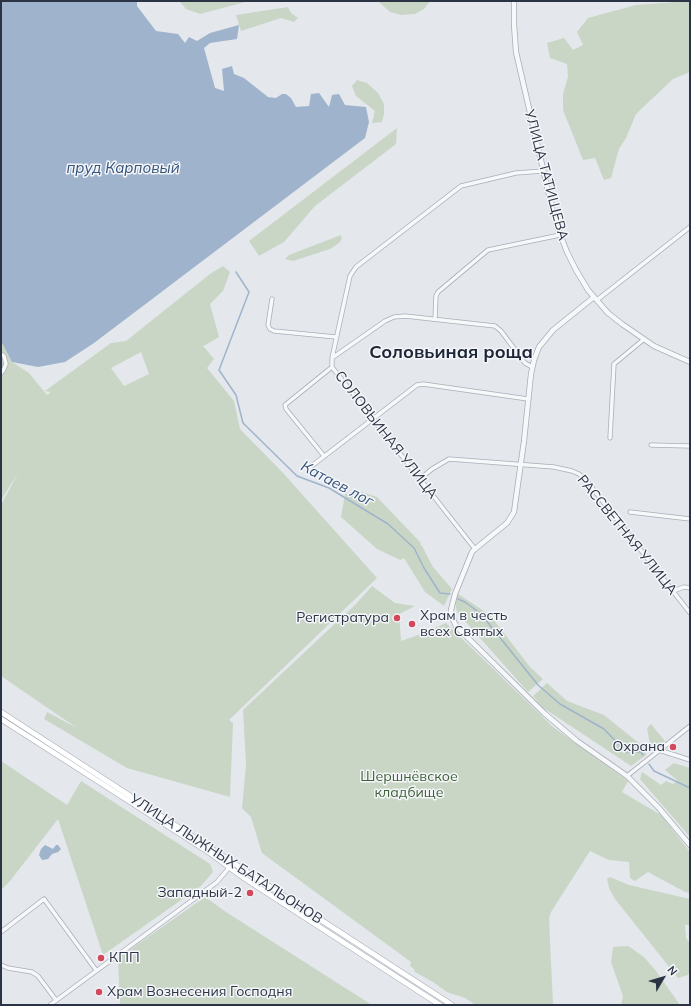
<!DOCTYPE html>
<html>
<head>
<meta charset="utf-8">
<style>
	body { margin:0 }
	#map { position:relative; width:691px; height:1006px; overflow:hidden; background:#e4e7ec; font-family:Mulish,sans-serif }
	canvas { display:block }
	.frame { position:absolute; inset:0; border:2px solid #2b3445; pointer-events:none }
	.north { position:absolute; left:643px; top:958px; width:40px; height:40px; -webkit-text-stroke:3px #f4f6f9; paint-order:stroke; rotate:52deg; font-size:11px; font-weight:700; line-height:16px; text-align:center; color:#2b3445 }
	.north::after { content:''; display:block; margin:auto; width:14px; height:18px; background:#2b3445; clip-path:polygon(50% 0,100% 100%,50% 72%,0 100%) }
</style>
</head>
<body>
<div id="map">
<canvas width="691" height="1006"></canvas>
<div class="frame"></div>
<div class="north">N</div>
</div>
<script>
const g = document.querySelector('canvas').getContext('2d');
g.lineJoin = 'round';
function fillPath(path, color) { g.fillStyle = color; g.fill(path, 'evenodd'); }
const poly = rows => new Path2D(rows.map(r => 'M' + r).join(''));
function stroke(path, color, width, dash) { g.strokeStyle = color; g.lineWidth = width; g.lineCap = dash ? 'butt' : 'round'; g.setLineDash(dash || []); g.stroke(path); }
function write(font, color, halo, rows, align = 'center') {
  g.font = font + ' Mulish,sans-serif'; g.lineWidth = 3; g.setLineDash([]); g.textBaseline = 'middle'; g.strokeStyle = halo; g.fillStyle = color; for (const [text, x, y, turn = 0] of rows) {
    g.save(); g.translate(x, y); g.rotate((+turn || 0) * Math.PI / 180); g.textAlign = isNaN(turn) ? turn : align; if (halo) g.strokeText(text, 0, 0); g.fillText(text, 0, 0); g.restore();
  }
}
fillPath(poly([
	[179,1,249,1,200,14,186,9],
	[380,1,430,1,424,9,415,14,401,15,390,12,380,3],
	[690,1,690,72,673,79,636,114,626,138,619,149,611,178,604,180,595,158,583,160,563,110,563,94,568,77,567,64,550,58,547,43,564,38,573,50,583,45,577,32,588,18,636,5],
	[288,7,291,13,298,18,294,22,281,18,241,31,236,15],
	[357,80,367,83,378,93,384,104,384,114,382,122,372,123,375,111,356,96,352,86],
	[397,128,396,144,315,206,284,242,259,256,249,241],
	[341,235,342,239,339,243,330,249,293,261,285,259,289,255],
	[223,266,230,272,223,291,210,304,219,337,202,347,204,347,214,359,207,368,234,401,240,429,284,474,377,578,229,720,233,723,230,797,127,768,44,719,47,712,77,728,1,676,1,505,18,473,1,500,1,341,12,362,29,373,47,395,51,392,45,391,111,343,126,341,210,274],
	[141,352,149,374,124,386,111,368],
	[358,491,377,497,421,543,420,544,422,546,433,567,452,589,444,606,425,592,404,558,400,560,377,549,341,517,345,494],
	[372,586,395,603,415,606,399,614,401,641,424,633,446,623,553,727,628,781,622,792,661,815,690,852,690,893,685,892,648,872,635,881,630,878,629,862,609,860,590,851,551,912,549,918,553,1005,476,1005,465,998,447,992,433,982,415,972,414,969,410,966,411,962,262,853,251,817,242,808,246,764,243,710,356,604],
	[458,594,490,615,530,667,543,679,528,692,457,612,455,603],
	[547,683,567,701,604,715,645,748,646,755,631,766,542,707,533,696],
	[651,724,665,741,651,751,647,728],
	[1,761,67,805,81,781,210,864,213,872,201,886,103,955,58,819,10,881,1,890],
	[674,763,690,768,690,837,640,779,642,772,661,785,666,781,673,784,678,781,665,770],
	[610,877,629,885,690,899,690,925,685,925,686,938,690,944,690,971,688,975,678,978,615,899,609,888,607,879],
	[205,897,226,912,372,1005,120,1005,118,958],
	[628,946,644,957,656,971,680,1005,621,1005,623,996,611,962,613,947]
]), '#c9d6c5');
fillPath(poly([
	[1,1,137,1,137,6,156,31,178,34,185,43,189,37,197,41,210,33,239,25,237,39,210,43,204,48,215,88,224,91,222,69,232,66,234,74,244,78,268,97,276,98,282,94,286,94,291,98,296,107,309,106,311,94,319,93,329,107,332,95,339,94,345,105,366,107,369,122,365,138,94,343,65,362,38,367,12,362,1,341],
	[45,845,53,849,56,845,58,845,61,849,58,852,52,854,48,859,42,860,39,855,41,849]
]), '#9fb4cc');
stroke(poly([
	[236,272,249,292,219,370,236,395,243,423,297,476,329,488,388,524,414,548,424,568,440,593,450,594],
	[458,599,465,602,481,614,538,685,560,704,604,729,626,752,641,752,643,755],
	[649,764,654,771,690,788]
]), '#9fb4cc', 1.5);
const minor = poly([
	[272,299,268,325,270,329,274,331,336,337],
	[597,300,690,227],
	[435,319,436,296,438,292,488,250,560,235],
	[1,354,4,356,6,364,3,371,1,373],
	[332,358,385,321,394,317,405,316,495,326,501,331,525,363,532,367],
	[610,438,614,364,643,340],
	[651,445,690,446],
	[324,456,286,409,285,405,332,367],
	[309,468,417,385,423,384,528,399],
	[420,479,432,469,449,459,554,467,572,471,579,474,586,480,690,613],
	[630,512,690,519],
	[475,549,332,367,332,358,350,276,356,267,461,186,516,173,543,171],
	[673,591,684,587,690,588],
	[659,750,690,760],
	[627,776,690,726],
	[1,932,44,899,96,970],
	[1,965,8,968,32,972,38,976,56,1000],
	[50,1005,217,882,233,863]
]);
const tertiary = poly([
	[514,1,514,24,516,52,552,208,558,229,567,252,576,270,588,290,608,313,622,324,654,346,690,362],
	[594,297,553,330,539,347,534,360,531,374,524,441,514,512,507,523,475,549,472,552,455,594,451,610,451,615,456,626,466,636,544,713,577,741,627,776,658,807,690,845]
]);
const secondary = poly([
	[1,712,452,1005],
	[1,719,210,853,244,878,440,1005]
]);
stroke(minor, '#a9aeb7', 5);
stroke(tertiary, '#a9aeb7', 6);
stroke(secondary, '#a9aeb7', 6);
stroke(minor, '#f7f8fa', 3.5);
stroke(tertiary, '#f7f8fa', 4.5);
stroke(secondary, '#fff', 5);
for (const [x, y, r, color] of [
	[397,618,4,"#d1495b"],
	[412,624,4,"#d1495b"],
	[673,747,4,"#d1495b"],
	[250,893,4,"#d1495b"],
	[101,958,4,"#d1495b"],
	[99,992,4,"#d1495b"]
]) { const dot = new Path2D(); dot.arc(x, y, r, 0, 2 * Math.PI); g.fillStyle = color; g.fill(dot); stroke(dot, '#f4f6f9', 1.5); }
write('14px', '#2b3445', '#f4f6f9', [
	["УЛИЦА ТАТИЩЕВА",546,175,75],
	["СОЛОВЬИНАЯ УЛИЦА",386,435,52],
	["РАССВЕТНАЯ УЛИЦА",627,535,51],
	["УЛИЦА ЛЫЖНЫХ БАТАЛЬОНОВ",226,859,33]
]);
write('14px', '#2b3445', '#f4f6f9', [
	["Храм в честь",420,616],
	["всех Святых",420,632],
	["Регистратура",389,618,"right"],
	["Охрана",665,747,"right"],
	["Западный-2",242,893,"right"],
	["КПП",109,958],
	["Храм Вознесения Господня",107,992]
], 'left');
write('14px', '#3f6138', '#f4f6f9', [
	["Шершнёвское",409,777],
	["кладбище",409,793]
]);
write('italic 15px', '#34527a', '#f4f6f9', [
	["пруд Карповый",123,168],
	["Катаев лог",337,484,28]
]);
write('bold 18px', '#1d2536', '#f4f6f9', [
	["Соловьиная роща",451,353]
]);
</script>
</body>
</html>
